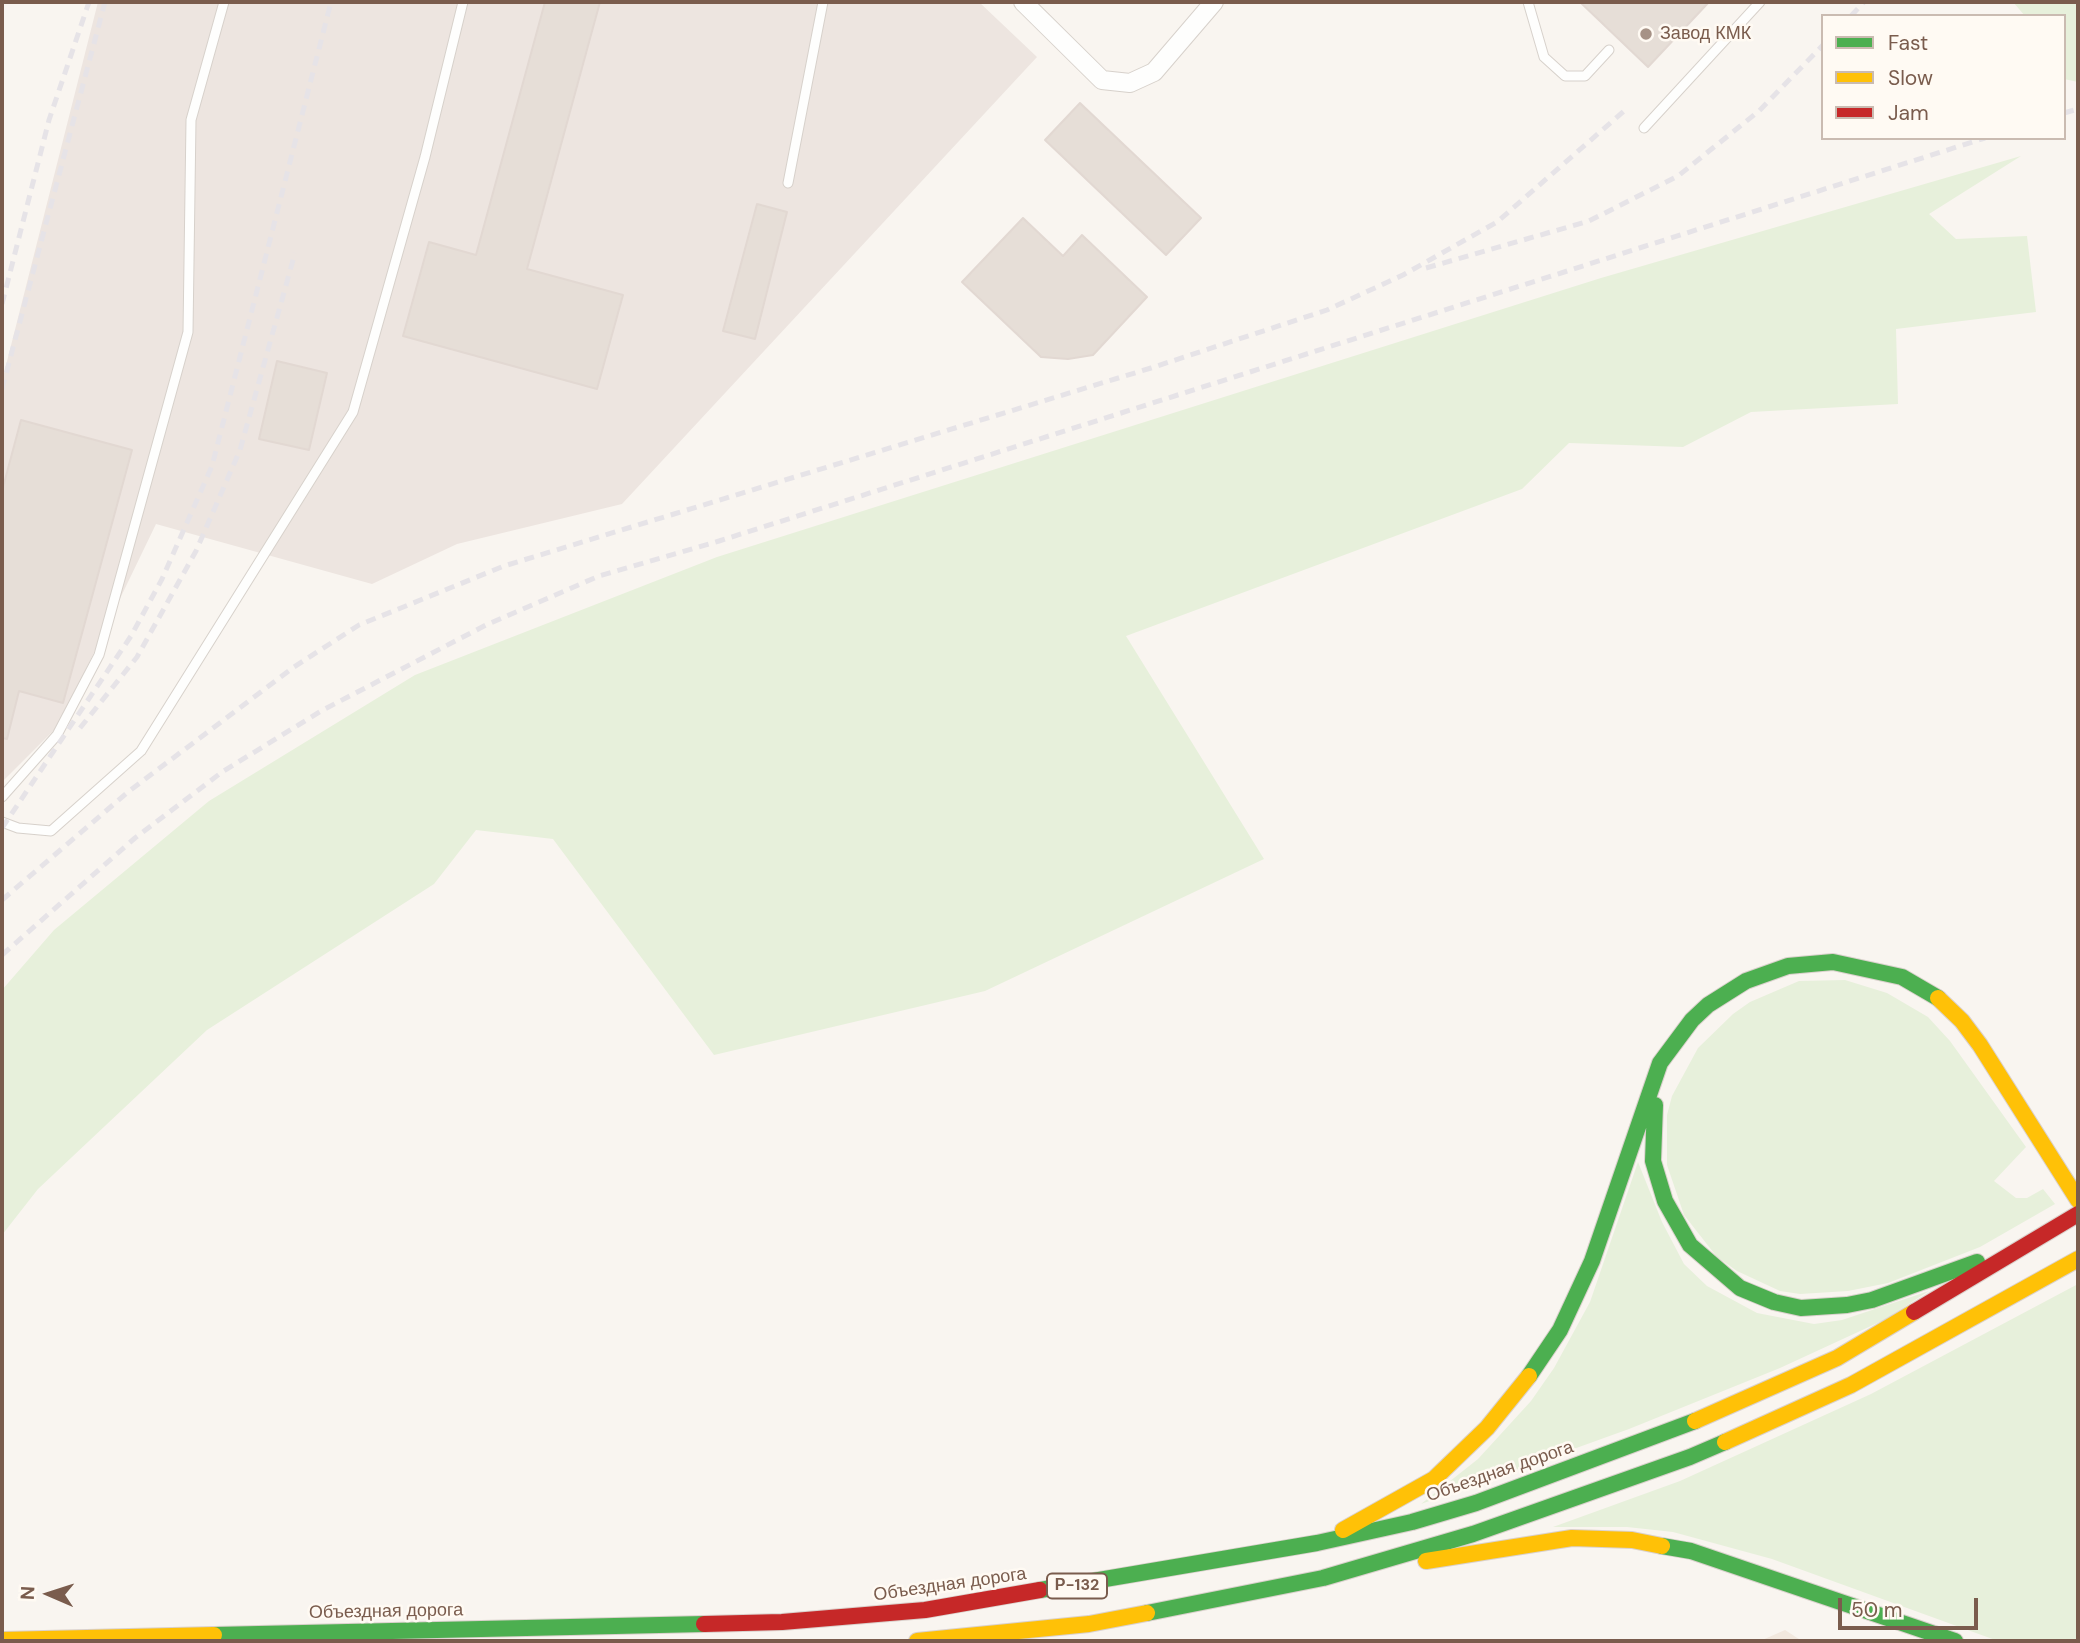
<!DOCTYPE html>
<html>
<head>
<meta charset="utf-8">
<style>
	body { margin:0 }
	#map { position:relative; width:2080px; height:1643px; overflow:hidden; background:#f9f5f0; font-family:"DM Sans",sans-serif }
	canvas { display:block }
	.frame { position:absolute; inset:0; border:4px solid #7a5c4d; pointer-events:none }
	.legend { position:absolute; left:1821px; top:14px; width:245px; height:126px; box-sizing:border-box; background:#fffaf3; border:2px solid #cabbb1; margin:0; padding:9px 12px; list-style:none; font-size:21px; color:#7a5c4d }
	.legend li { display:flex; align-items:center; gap:14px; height:35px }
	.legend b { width:35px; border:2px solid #cabbb1 }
	.north { position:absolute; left:14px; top:1559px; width:70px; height:70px; -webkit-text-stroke:5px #fffaf3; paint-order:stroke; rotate:273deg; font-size:19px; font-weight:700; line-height:28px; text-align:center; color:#7a5c4d }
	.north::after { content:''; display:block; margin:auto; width:24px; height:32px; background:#7a5c4d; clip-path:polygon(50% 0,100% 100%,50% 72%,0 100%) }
	.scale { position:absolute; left:1838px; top:1598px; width:140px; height:32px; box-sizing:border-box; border:4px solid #7a5c4d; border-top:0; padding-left:9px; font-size:21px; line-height:24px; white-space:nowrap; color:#7a5c4d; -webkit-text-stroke:5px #fffaf3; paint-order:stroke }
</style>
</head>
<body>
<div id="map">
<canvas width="2080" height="1643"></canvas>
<div class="frame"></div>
<ul class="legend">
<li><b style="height:9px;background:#4caf50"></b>Fast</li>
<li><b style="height:9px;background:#ffc107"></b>Slow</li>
<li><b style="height:9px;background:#c62828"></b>Jam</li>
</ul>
<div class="north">N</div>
<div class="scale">50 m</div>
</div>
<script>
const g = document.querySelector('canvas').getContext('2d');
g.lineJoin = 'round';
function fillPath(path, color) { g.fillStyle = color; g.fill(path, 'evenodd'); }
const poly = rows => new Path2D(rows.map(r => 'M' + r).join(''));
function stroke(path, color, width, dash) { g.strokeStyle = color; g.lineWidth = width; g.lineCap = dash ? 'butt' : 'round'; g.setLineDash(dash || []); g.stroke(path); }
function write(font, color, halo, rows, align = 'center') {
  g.font = font + ' "DM Sans",sans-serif'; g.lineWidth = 5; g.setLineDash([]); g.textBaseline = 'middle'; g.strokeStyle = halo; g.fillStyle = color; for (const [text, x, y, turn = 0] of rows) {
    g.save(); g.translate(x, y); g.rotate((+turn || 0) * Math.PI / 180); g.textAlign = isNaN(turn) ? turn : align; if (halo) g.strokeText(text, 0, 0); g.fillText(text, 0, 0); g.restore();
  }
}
fillPath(poly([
	[1785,1630,1802,1641,1760,1641]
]), '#f2e8de');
fillPath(poly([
	[98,2,979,2,1037,57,622,504,457,544,372,584,156,524,59,725,2,782,2,381]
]), '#ede5e0');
fillPath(poly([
	[2013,2,2078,2,2078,82,2064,79,2064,16,2025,16],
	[2021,156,1929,214,1956,239,2027,236,2036,312,1896,329,1898,404,1751,412,1683,447,1569,443,1522,489,1126,636,1264,859,985,991,714,1055,553,839,476,830,434,884,207,1030,38,1189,2,1235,2,990,54,930,209,801,415,675,717,557,1601,278],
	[1845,980,1887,993,1928,1017,1950,1041,2026,1147,1994,1181,2016,1198,2027,1198,2043,1189,2055,1204,1980,1247,1888,1283,1848,1291,1800,1294,1780,1291,1737,1271,1717,1257,1684,1215,1667,1165,1667,1115,1672,1096,1698,1048,1733,1014,1750,1002,1799,981],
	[1638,1162,1662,1222,1684,1264,1707,1286,1757,1313,1814,1324,1842,1320,1929,1291,1884,1320,1780,1368,1629,1429,1421,1504,1478,1459,1531,1401,1554,1368,1590,1302],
	[2078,1284,2078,1641,1998,1641,1772,1559,1673,1532,1627,1527,1553,1527,1680,1481,1871,1394]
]), '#e7f0db');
const building = poly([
	[545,2,600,2,527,269,623,295,597,389,403,336,429,242,476,255,545,2],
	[1580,2,1709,2,1648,67,1580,2],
	[1080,103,1201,218,1166,255,1045,140,1080,103],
	[757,204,787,212,755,339,723,331,757,204],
	[1023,218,1063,256,1082,235,1147,297,1093,355,1068,359,1041,357,962,282,1023,218],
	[277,361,327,373,309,450,259,439,277,361],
	[21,420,132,450,63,703,19,691,7,739,2,738,2,491,21,420]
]);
fillPath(building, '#e6ded7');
stroke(building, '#e2d8d2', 2);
const lane = poly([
	[1528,2,1544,57,1565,76,1585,76,1609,50],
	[1644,128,1760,2],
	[788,183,823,2],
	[2,797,57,735,99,655,188,332,191,120,224,2],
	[2,822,18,828,51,831,141,751,353,412,425,157,463,2]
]);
const street = poly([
	[1023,2,1102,80,1130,83,1154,72,1214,2]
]);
const fast = poly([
	[1655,1105,1653,1161,1665,1201,1690,1245,1740,1288,1774,1302,1801,1308,1847,1305,1872,1300,1977,1262],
	[1529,1376,1560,1330,1592,1261,1660,1063,1692,1020,1708,1005,1746,981,1788,966,1833,962,1902,977,1938,998],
	[1662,1546,1691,1551,1955,1641],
	[1040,1590,1317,1543,1412,1522,1476,1503,1695,1421],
	[1147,1613,1323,1578,1473,1534,1690,1457,1725,1442],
	[214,1635,704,1624]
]);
const slow = poly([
	[1938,998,1962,1021,1980,1045,2078,1200],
	[1695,1421,1837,1358,1914,1312],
	[1725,1442,1851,1385,2078,1259],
	[1343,1530,1434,1479,1487,1428,1529,1376],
	[1426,1561,1572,1538,1632,1540,1662,1546],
	[2,1640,214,1635],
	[917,1641,1089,1624,1147,1613]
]);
const jam = poly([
	[1914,1312,2078,1214],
	[704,1624,782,1622,925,1610,1040,1590]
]);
stroke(lane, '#d7d1cb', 11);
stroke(street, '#d7d1cb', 20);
stroke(fast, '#dad1cc', 18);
stroke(slow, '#dad1cc', 18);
stroke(jam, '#dad1cc', 18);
stroke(lane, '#fefefd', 9);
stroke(street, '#fefefd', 18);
stroke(fast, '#4caf50', 16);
stroke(slow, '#ffc107', 16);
stroke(jam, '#c62828', 16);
stroke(poly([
	[1851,16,1864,2],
	[2064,113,2078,109],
	[1426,268,1589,221,1678,176,1759,111,1823,45],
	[2,304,49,120,89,2],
	[2,389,105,2],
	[80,728,137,657,196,551,240,450,295,253],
	[2,828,131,636,162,579,212,466,331,2],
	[2,900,128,792,294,667,359,625,504,566,1151,368,1327,310,1403,275,1497,222,1624,111],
	[2,955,135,838,222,772,321,711,486,625,599,576,719,541,1985,138]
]), '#e6e3e7', 5, [10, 7]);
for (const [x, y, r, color] of [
	[1646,34,7,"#a69286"]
]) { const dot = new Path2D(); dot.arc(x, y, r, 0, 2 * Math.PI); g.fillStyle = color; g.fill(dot); stroke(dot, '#fffaf3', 2.5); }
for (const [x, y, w] of [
	[1077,1586,60]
]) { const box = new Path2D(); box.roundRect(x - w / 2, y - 12.5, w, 25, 5); g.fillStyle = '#fffaf3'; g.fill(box); stroke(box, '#7a5c4d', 2); }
write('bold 16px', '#7a5c4d', null, [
	["Р-132",1077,1586]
]);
write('18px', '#7a5c4d', '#fffaf3', [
	["Завод КМК",1660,34]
], 'left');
write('18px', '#7a5c4d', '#fffaf3', [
	["Объездная дорога",1500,1472,-19],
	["Объездная дорога",950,1585,-8],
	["Объездная дорога",386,1612,-1]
]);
</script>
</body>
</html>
